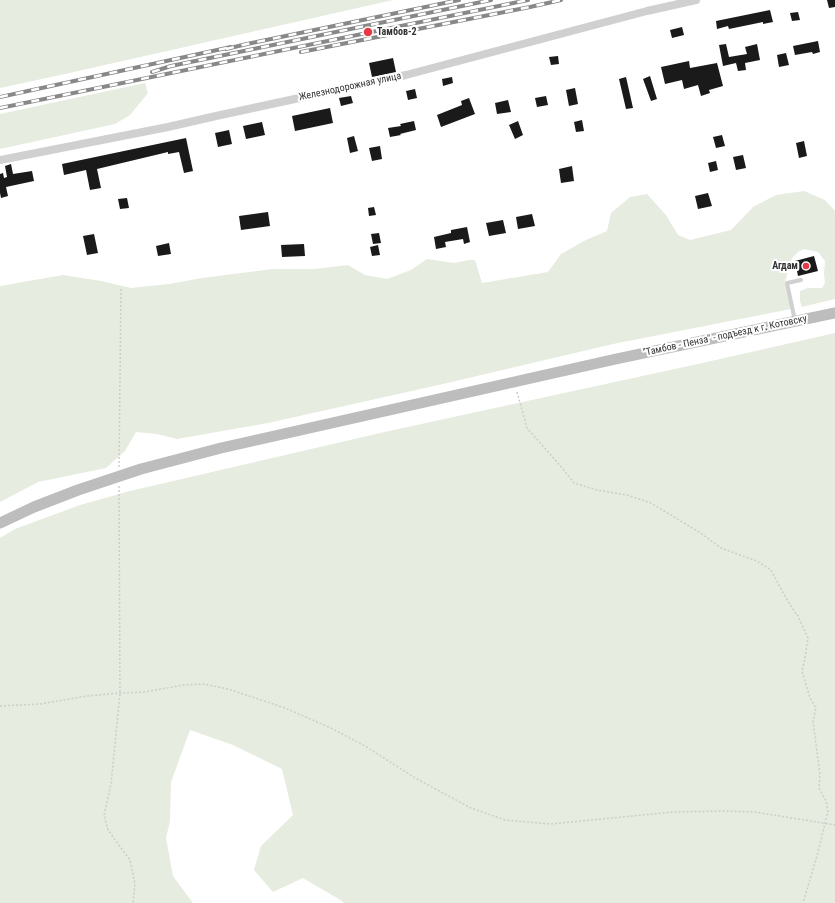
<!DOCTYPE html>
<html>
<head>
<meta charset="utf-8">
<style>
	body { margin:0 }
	canvas { display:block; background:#fff }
</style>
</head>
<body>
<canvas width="835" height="903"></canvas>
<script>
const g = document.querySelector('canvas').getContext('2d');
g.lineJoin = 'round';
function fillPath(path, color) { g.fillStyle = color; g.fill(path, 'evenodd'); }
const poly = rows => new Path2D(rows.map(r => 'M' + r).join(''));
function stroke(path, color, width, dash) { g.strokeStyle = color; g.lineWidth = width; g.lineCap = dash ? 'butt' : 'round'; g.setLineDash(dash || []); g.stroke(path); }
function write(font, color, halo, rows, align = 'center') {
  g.font = font + ' "Roboto Condensed",sans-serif'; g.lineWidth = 4; g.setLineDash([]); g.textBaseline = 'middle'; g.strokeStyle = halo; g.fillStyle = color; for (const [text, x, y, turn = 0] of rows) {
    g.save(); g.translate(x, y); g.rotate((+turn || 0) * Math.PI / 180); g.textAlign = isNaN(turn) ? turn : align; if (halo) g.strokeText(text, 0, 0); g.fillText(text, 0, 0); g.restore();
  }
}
fillPath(poly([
	[0,0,393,0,65,74,0,88],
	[145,83,148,93,130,115,115,124,0,149,0,114],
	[804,191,825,200,834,210,835,211,835,299,802,307,800,301,800,291,808,288,822,288,825,283,824,274,825,261,818,252,804,249,798,252,792,258,785,282,791,309,613,344,443,384,268,423,177,439,157,434,136,432,125,451,106,468,38,482,0,502,0,286,63,275,101,281,131,288,169,284,202,278,273,269,314,269,348,265,365,275,387,279,411,270,427,259,454,263,469,260,475,260,482,283,548,272,561,254,586,240,607,231,611,213,630,197,647,194,666,215,678,235,690,240,731,230,753,207,776,195],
	[835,333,835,903,344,903,342,901,303,878,273,892,254,870,261,846,293,815,282,769,233,745,190,730,171,782,170,821,166,838,173,876,193,903,0,903,0,538,15,529,80,505,130,491,389,431,707,362]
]), '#e6ecdf');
fillPath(poly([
	[827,0,835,0,835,7,829,8],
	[770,10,773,22,763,24,763,22,729,29,728,26,717,29,716,21],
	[798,12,800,20,792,21,790,13],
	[682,27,684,35,672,38,670,30],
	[818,41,820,52,813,54,812,52,795,55,793,46],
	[726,44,729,57,747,54,745,47,757,44,760,60,745,63,746,70,738,71,736,63,723,66,719,45],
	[786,53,789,65,779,67,777,55],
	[558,56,559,64,551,65,549,57],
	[393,58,396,72,372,77,369,63],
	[689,61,690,68,717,63,723,86,709,90,710,93,701,96,698,85,684,89,682,80,665,84,661,67],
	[650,76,657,99,651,101,643,79],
	[452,77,453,83,443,86,442,79],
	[626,77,633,108,626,109,619,79],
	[575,88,578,104,569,106,566,90],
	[415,89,417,98,408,100,406,91],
	[351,96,353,103,341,106,339,98],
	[546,96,548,105,537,107,535,98],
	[469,98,475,114,441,127,437,115,462,105,461,101],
	[508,100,511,112,497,114,495,103],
	[330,108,333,123,295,131,292,116],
	[582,120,584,131,576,132,574,122],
	[414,121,416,130,400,134,401,135,390,137,388,128,401,126,400,124],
	[518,121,523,135,515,139,509,125],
	[262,122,265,135,246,139,243,126],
	[229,130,232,144,218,147,215,133],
	[722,135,725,146,716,148,713,137],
	[354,136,358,151,350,153,347,138],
	[186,138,193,171,184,173,179,152,168,154,168,152,97,169,101,188,90,190,86,170,64,175,62,164],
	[804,141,807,156,799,158,796,143],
	[380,146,382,159,372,161,369,148],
	[743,155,746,168,736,170,733,157],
	[716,161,718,170,710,172,708,163],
	[11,164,13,174,32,171,34,181,6,187,8,196,1,198,0,193,0,174,3,173,4,178,7,177,5,166],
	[572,166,574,181,561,183,559,169],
	[708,193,712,206,698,209,695,196],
	[127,198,129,208,120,209,118,199],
	[374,207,376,215,369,216,368,208],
	[268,212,270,226,241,230,239,216],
	[532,214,535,226,518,229,516,217],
	[503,220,506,233,489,236,486,223],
	[467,227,470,242,464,244,463,239,445,242,446,247,436,249,434,237,451,233,451,230],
	[379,233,381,243,373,244,371,234],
	[94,234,98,253,87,255,83,236],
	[169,243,171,254,158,256,156,246],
	[304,244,305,256,282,257,281,245],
	[378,245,380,255,372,256,370,247],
	[814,256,818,271,798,276,795,261]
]), '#1a1a1a');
stroke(poly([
	[517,392,527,428,564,470,574,483,597,490,627,495,651,503,699,532,721,548,757,561,771,570,786,598,796,614,797,614,808,638,805,658,802,671,810,698,816,708,813,721,820,775,819,788,826,801,828,811,817,856,803,903],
	[119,467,121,289],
	[119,486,120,693,111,784,104,815,108,830,130,860,135,884,133,903],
	[0,706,40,704,87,696,120,693,145,692,183,685,203,684,228,689,285,708,331,728,365,746,417,779,471,808,505,820,551,824,673,812,725,811,755,812,835,825]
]), '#cdcdcd', 1.5, [2, 2]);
stroke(poly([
	[795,321,787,283,801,280]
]), '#d0d0d0', 4);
stroke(poly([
	[0,160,168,127,216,116,406,75,647,11,696,0]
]), '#d0d0d0', 8);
stroke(poly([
	[0,523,34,507,78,490,141,469,221,448,616,359,835,313]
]), '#bdbdbd', 11);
const rail = poly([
	[226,49,247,44,459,0],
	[301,52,530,7,561,0],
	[152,72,171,66,491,0],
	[0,97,231,47],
	[0,108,528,0]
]);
stroke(rail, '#888', 4);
stroke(rail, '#fff', 2.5, [8]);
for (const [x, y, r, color] of [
	[368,32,5,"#e63946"],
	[806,266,4,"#e63946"]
]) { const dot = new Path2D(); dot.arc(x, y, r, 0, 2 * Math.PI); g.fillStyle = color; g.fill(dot); stroke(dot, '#fff', 1.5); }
write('bold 10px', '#333', '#fff', [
	["Тамбов-2",377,32],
	["Агдам",798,266,"right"]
], 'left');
write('10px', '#333', '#fff', [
	["Железнодорожная улица",350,87,-12],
	["\"Тамбов - Пенза\" - подъезд к г. Котовску",725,336,-12]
]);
</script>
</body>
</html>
